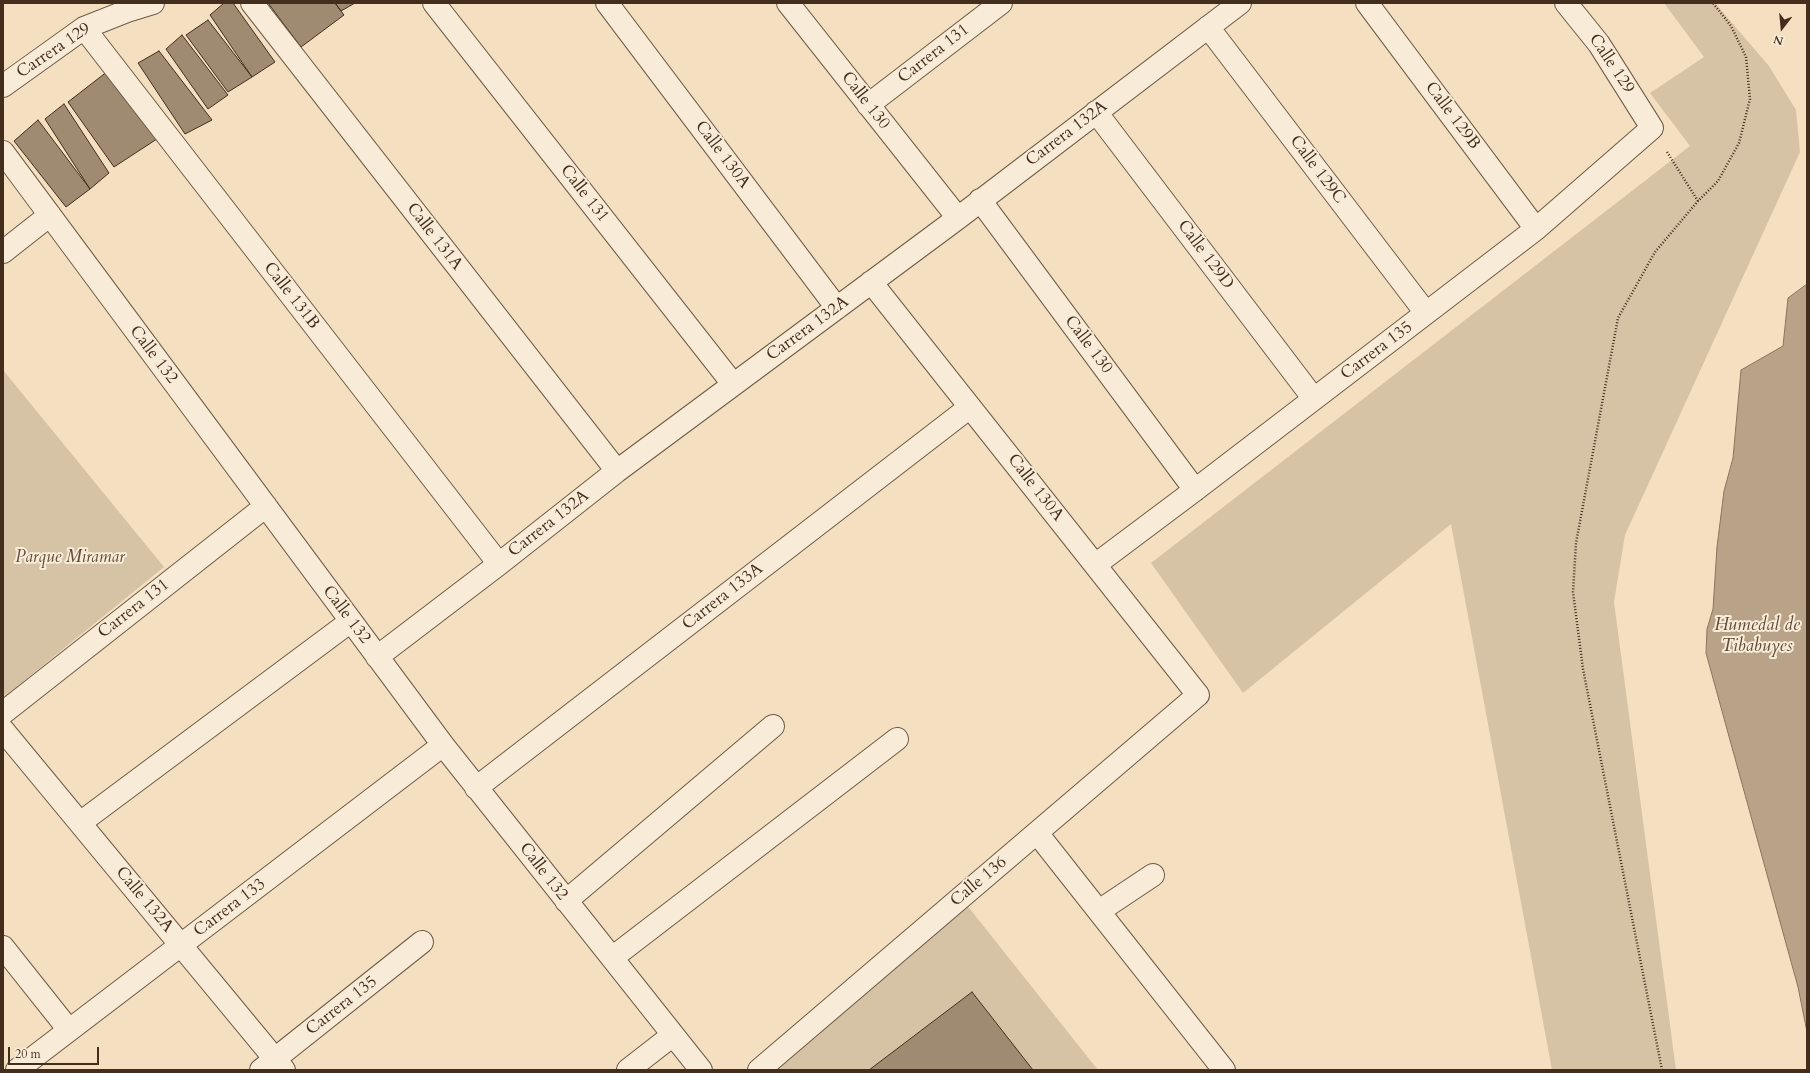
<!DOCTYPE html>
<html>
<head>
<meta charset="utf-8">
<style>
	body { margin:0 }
	#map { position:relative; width:1810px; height:1073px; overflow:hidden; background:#f4e0c1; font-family:Cardo,serif }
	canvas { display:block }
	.frame { position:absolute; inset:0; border:4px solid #432d1d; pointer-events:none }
	.north { position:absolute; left:1762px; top:8px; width:40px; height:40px; -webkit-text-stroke:3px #f8ebd7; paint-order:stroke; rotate:196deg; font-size:11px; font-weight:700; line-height:16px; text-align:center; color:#432d1d }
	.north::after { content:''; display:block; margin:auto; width:14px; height:18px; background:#432d1d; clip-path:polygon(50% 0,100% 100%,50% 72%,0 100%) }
	.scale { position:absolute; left:8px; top:1047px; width:91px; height:18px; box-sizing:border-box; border:2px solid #432d1d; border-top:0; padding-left:5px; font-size:12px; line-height:14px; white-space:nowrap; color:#432d1d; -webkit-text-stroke:3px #f8ebd7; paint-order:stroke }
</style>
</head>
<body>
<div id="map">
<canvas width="1810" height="1073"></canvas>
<div class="frame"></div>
<div class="north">N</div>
<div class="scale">20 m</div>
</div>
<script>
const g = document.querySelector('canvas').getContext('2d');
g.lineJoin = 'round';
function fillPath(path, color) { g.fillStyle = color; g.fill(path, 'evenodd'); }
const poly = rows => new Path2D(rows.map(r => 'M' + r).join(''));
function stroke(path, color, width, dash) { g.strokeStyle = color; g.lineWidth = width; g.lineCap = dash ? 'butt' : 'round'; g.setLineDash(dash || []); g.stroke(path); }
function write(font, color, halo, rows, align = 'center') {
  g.font = font + ' Cardo,serif'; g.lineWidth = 4; g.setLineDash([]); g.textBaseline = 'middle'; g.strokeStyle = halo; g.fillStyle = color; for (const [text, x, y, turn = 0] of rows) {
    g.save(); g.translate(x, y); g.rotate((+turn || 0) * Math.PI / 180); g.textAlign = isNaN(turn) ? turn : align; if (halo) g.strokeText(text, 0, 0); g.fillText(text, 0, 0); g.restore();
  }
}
fillPath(poly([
	[1664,3,1715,3,1769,66,1796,110,1800,152,1625,535,1614,602,1676,1070,1552,1070,1451,524,1243,693,1151,563,1690,146,1650,93,1704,57],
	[3,370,164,567,4,697,3,696],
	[966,904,1098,1070,1033,1070,972,992,869,1070,774,1070]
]), '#d6c2a5');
const water = poly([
	[1807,284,1807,1032,1798,987,1706,653,1707,629,1713,609,1717,547,1724,491,1733,458,1741,370,1783,346,1788,298,1807,284]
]);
fillPath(water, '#b8a389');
stroke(water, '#89745e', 1);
const building = poly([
	[224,3,233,3,275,62,252,77,210,15,224,3],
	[268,3,335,3,344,15,301,47,268,3],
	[335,3,355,3,341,11,335,3],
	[208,20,252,77,228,92,186,35,208,20],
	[182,35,228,95,208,109,166,49,182,35],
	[159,51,212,120,185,134,138,63,159,51],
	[108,71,160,137,114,167,68,102,108,71],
	[64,104,109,173,90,189,45,119,64,104],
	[38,120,90,189,66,207,14,141,38,120],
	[972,992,1033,1070,869,1070,972,992]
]);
fillPath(building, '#9f8a72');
stroke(building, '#432d1d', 1);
const minor = poly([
	[252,3,617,471],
	[434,3,733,384],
	[607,3,837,308],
	[788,3,958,218],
	[1367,3,1536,229],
	[1208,27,1426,313],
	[84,28,499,564],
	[3,86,84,28,127,11,153,3],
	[868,105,1001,3],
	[1096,112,1314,399],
	[3,152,443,745,701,1070],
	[980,200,1195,490],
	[3,252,50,215],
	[1095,565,1195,490,1536,229,1652,128,1599,44,1566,3],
	[377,657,499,564,617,471,958,218,1240,3],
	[3,713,266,506],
	[3,730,284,1070],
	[476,788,970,407],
	[80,823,351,621],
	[1037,833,1224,1070],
	[566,901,773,726],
	[1099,911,1153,875],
	[3,947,69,1030],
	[612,958,897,739],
	[17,1070,443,745],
	[261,1070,422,942],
	[628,1070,673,1035],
	[759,1070,1198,695,871,282]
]);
stroke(minor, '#6f5a46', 24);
stroke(poly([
	[1667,152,1698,201],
	[1662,1070,1583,669,1573,592,1576,543,1618,318,1655,252,1698,201,1718,181,1739,143,1750,99,1746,57,1731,26,1713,3]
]), '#432d1d', 2.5, [1, 2]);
stroke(minor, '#f8ebd7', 22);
write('17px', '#432d1d', '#f8ebd7', [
	["Carrera 129",54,51,-34],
	["Carrera 131",934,54,-38],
	["Calle 129",1611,64,56],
	["Calle 130",865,101,52],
	["Calle 129B",1452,116,53],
	["Carrera 132A",1067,134,-37],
	["Calle 130A",722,155,53],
	["Calle 129C",1317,170,53],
	["Calle 131",584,194,52],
	["Calle 131A",434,237,52],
	["Calle 129D",1205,255,53],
	["Calle 131B",291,296,52],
	["Carrera 132A",808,329,-36],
	["Calle 130",1088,345,53],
	["Carrera 135",1377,351,-37],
	["Calle 132",153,355,53],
	["Calle 130A",1035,488,52],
	["Carrera 132A",549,524,-38],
	["Carrera 133A",723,597,-38],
	["Carrera 131",134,609,-38],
	["Calle 132",346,615,53],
	["Calle 132",543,872,52],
	["Calle 136",979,882,-40],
	["Calle 132A",144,900,50],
	["Carrera 133",230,908,-37],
	["Carrera 135",342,1006,-38]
]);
write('italic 17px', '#604b38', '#f8ebd7', [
	["Parque Miramar",70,558]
]);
write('italic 18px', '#604a38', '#f8ebd7', [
	["Humedal de",1757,626],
	["Tibabuyes",1757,647]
]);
</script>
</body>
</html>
